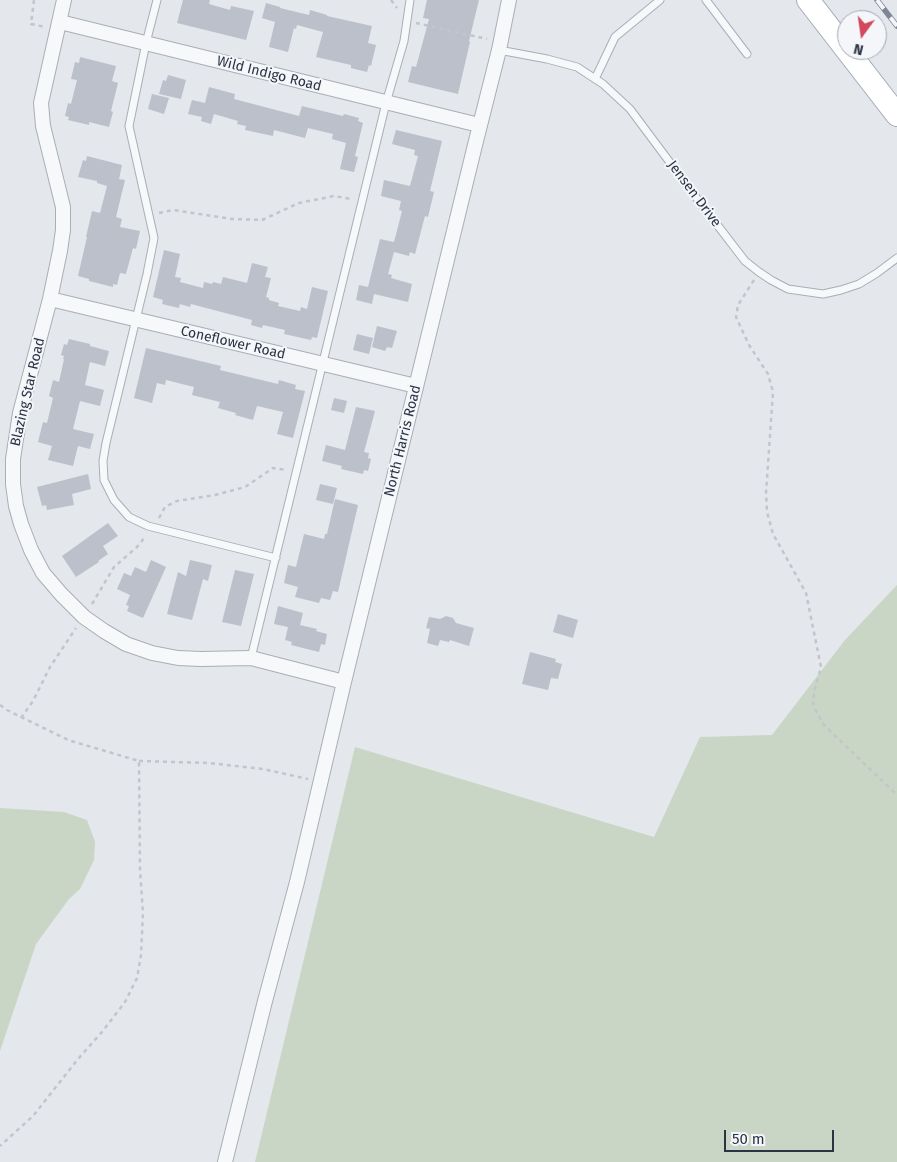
<!DOCTYPE html>
<html>
<head>
<meta charset="utf-8">
<style>
	body { margin:0 }
	#map { position:relative; width:897px; height:1162px; overflow:hidden; background:#e4e7ec; font-family:"Fira Sans",sans-serif }
	canvas { display:block }
	.north { position:absolute; left:837px; top:10px; width:50px; height:50px; box-sizing:border-box; background:#f4f6f9; border:1px solid #a4a8b1; border-radius:50%; rotate:194deg; font-size:14px; font-weight:700; line-height:20px; text-align:center; color:#2b3445 }
	.north::after { content:''; display:block; margin:auto; width:18px; height:22px; background:#d1495b; clip-path:polygon(50% 0,100% 100%,50% 72%,0 100%) }
	.scale { position:absolute; left:724px; top:1130px; width:110px; height:22px; box-sizing:border-box; border:2px solid #2b3445; border-top:0; padding-left:6px; font-size:15px; line-height:18px; white-space:nowrap; color:#2b3445; -webkit-text-stroke:4px #f4f6f9; paint-order:stroke }
</style>
</head>
<body>
<div id="map">
<canvas width="897" height="1162"></canvas>
<div class="north">N</div>
<div class="scale">50 m</div>
</div>
<script>
const g = document.querySelector('canvas').getContext('2d');
g.lineJoin = 'round';
function fillPath(path, color) { g.fillStyle = color; g.fill(path, 'evenodd'); }
const poly = rows => new Path2D(rows.map(r => 'M' + r).join(''));
function stroke(path, color, width, dash) { g.strokeStyle = color; g.lineWidth = width; g.lineCap = dash ? 'butt' : 'round'; g.setLineDash(dash || []); g.stroke(path); }
function write(font, color, halo, rows, align = 'center') {
  g.font = font + ' "Fira Sans",sans-serif'; g.lineWidth = 4; g.setLineDash([]); g.textBaseline = 'middle'; g.strokeStyle = halo; g.fillStyle = color; for (const [text, x, y, turn = 0] of rows) {
    g.save(); g.translate(x, y); g.rotate((+turn || 0) * Math.PI / 180); g.textAlign = isNaN(turn) ? turn : align; if (halo) g.strokeText(text, 0, 0); g.fillText(text, 0, 0); g.restore();
  }
}
fillPath(poly([
	[897,585,897,1162,255,1162,355,747,654,837,700,737,772,735,845,640],
	[0,808,64,812,87,820,95,842,94,860,80,889,69,899,36,944,0,1051]
]), '#c9d6c5');
fillPath(poly([
	[183,0,210,0,209,4,230,10,231,6,254,11,246,40,177,23],
	[427,0,479,0,469,41,470,42,458,94,408,82,412,66,416,67,429,19,423,18],
	[266,3,280,7,280,8,309,15,310,10,327,15,327,16,372,26,368,43,376,45,371,66,369,65,367,72,351,68,351,65,316,57,323,32,297,25,296,29,294,28,288,52,269,47,275,22,262,18],
	[80,57,116,66,112,81,118,83,111,111,113,112,109,127,89,122,89,125,68,120,69,117,65,116,68,103,71,104,77,80,71,79,75,62,79,63],
	[168,75,186,80,181,99,159,94,163,80,166,81],
	[209,87,235,94,234,99,299,116,302,106,343,116,344,114,359,118,358,121,363,123,355,156,358,157,354,172,340,169,346,143,332,139,333,134,308,128,305,138,274,130,273,136,245,130,246,126,237,124,238,121,214,114,211,124,201,121,202,117,188,114,192,100,205,103],
	[152,94,169,98,164,114,148,109],
	[396,130,442,141,430,191,434,192,428,217,425,216,415,254,410,252,409,256,394,252,388,274,392,275,391,278,412,284,408,302,374,294,372,304,356,300,359,285,368,287,380,239,394,242,402,211,399,210,401,201,381,196,384,180,410,186,418,156,414,155,415,150,392,144],
	[87,156,122,165,119,179,125,180,116,217,122,219,120,227,140,231,136,249,133,248,126,274,120,273,117,285,113,284,113,287,89,281,89,279,78,276,87,237,86,237,92,211,100,213,107,186,97,183,97,181,78,177,83,160,86,161],
	[164,250,180,254,175,277,181,278,180,282,203,288,204,282,212,284,213,282,221,284,223,277,247,283,252,263,268,267,265,277,271,278,266,297,269,298,269,300,279,303,278,306,300,311,301,307,307,309,312,287,328,291,317,338,312,337,311,340,284,334,285,330,263,325,262,328,251,325,252,320,191,304,190,307,180,304,179,308,162,304,163,300,153,297],
	[377,326,397,331,392,348,387,347,385,351,372,347],
	[357,334,373,338,369,354,353,350],
	[69,339,90,344,90,346,109,351,105,366,90,362,85,385,104,390,100,406,80,401,73,429,94,434,90,449,78,446,73,466,48,460,52,446,38,442,43,422,47,423,53,398,49,396,53,380,59,382,64,359,63,359,64,356,61,355,64,344,67,345],
	[146,348,221,366,220,370,278,384,279,380,296,385,295,389,305,391,293,438,277,434,283,412,257,406,253,420,235,415,236,413,218,408,220,402,192,395,194,387,166,380,165,385,157,383,152,403,134,398],
	[334,398,347,401,344,413,331,410],
	[356,407,375,411,364,452,369,453,368,458,371,459,368,471,364,470,363,474,341,469,342,466,322,461,326,445,345,450],
	[88,474,91,489,72,494,74,505,47,510,46,505,42,506,37,487],
	[320,484,337,488,333,504,316,500],
	[335,499,358,505,338,592,333,591,330,600,321,598,319,603,295,597,298,587,284,583,288,565,296,567,304,534,324,539,325,534,327,534],
	[108,523,118,536,103,546,108,554,98,561,99,562,76,577,62,556],
	[151,560,166,567,143,618,127,611,129,606,126,605,130,595,117,589,124,573,131,576,135,567,146,572],
	[190,560,212,565,208,581,203,579,192,620,167,614,178,572,186,576],
	[235,570,254,574,241,626,222,622],
	[278,606,303,613,300,625,317,629,316,631,327,634,325,645,321,644,319,652,291,645,292,642,285,640,288,627,274,624],
	[558,614,578,620,573,638,553,632],
	[446,616,453,618,456,623,474,628,469,646,450,640,449,642,440,640,438,646,427,643,430,629,426,628,429,617,440,619],
	[530,652,556,659,555,662,562,664,558,679,551,678,548,690,522,684]
]), '#bbc0ca');
const service = poly([
	[157,0,146,43,129,126,154,238,147,274,106,443,103,461,104,480,114,500,129,517,148,526,276,558],
	[706,0,747,54],
	[499,50,547,59,577,67,603,84,630,109,695,196,745,261,759,272,771,280,788,289,823,294,841,290,859,284,877,273,897,258],
	[595,79,615,37,660,0],
	[251,658,386,103,404,41,410,0]
]);
const minor = poly([
	[64,0,41,103,43,126,63,207,63,230,60,251,50,299,20,413,13,459,13,484,16,506,21,524,31,550,43,573,61,594,84,617,104,631,126,644,152,653,178,658,201,659,251,658,344,682],
	[60,22,479,125],
	[50,299,416,386],
	[225,1162,265,1001,297,882,344,682,475,145,499,50,509,0]
]);
const primary = poly([
	[808,0,897,115]
]);
stroke(service, '#a9aeb7', 9);
stroke(minor, '#a9aeb7', 16);
stroke(primary, '#a3abb8', 24);
stroke(poly([
	[34,0,31,24,45,27],
	[391,0,397,8],
	[416,23,487,39],
	[159,213,173,210,232,219,262,220,299,203,334,196,351,199],
	[754,280,738,305,736,317,749,345,768,374,773,392,766,493,767,512,773,534,806,593,821,667,814,692,813,706,824,725,897,795],
	[159,518,165,507,177,501,215,495,245,487,273,468,286,470],
	[92,604,114,567,137,547,145,537],
	[0,705,7,710,68,740,139,761,140,870,143,913,141,955,137,978,125,1002,102,1032,78,1059,33,1116,0,1146],
	[21,718,33,701,50,667,76,628],
	[139,761,209,763,263,769,308,779]
]), '#c2c5cb', 2.5, [4, 4]);
stroke(service, '#f7f8fa', 7);
stroke(minor, '#f7f8fa', 14);
stroke(primary, '#fff', 22);
const rail = poly([
	[877,0,897,26]
]);
stroke(rail, '#7d8696', 5.5);
stroke(rail, '#f4f6f9', 4, [11]);
write('14px', '#2b3445', '#f4f6f9', [
	["Wild Indigo Road",269,74,14],
	["Jensen Drive",694,194,53],
	["Coneflower Road",233,343,13],
	["Blazing Star Road",28,392,-77],
	["North Harris Road",403,441,-76]
]);
</script>
</body>
</html>
